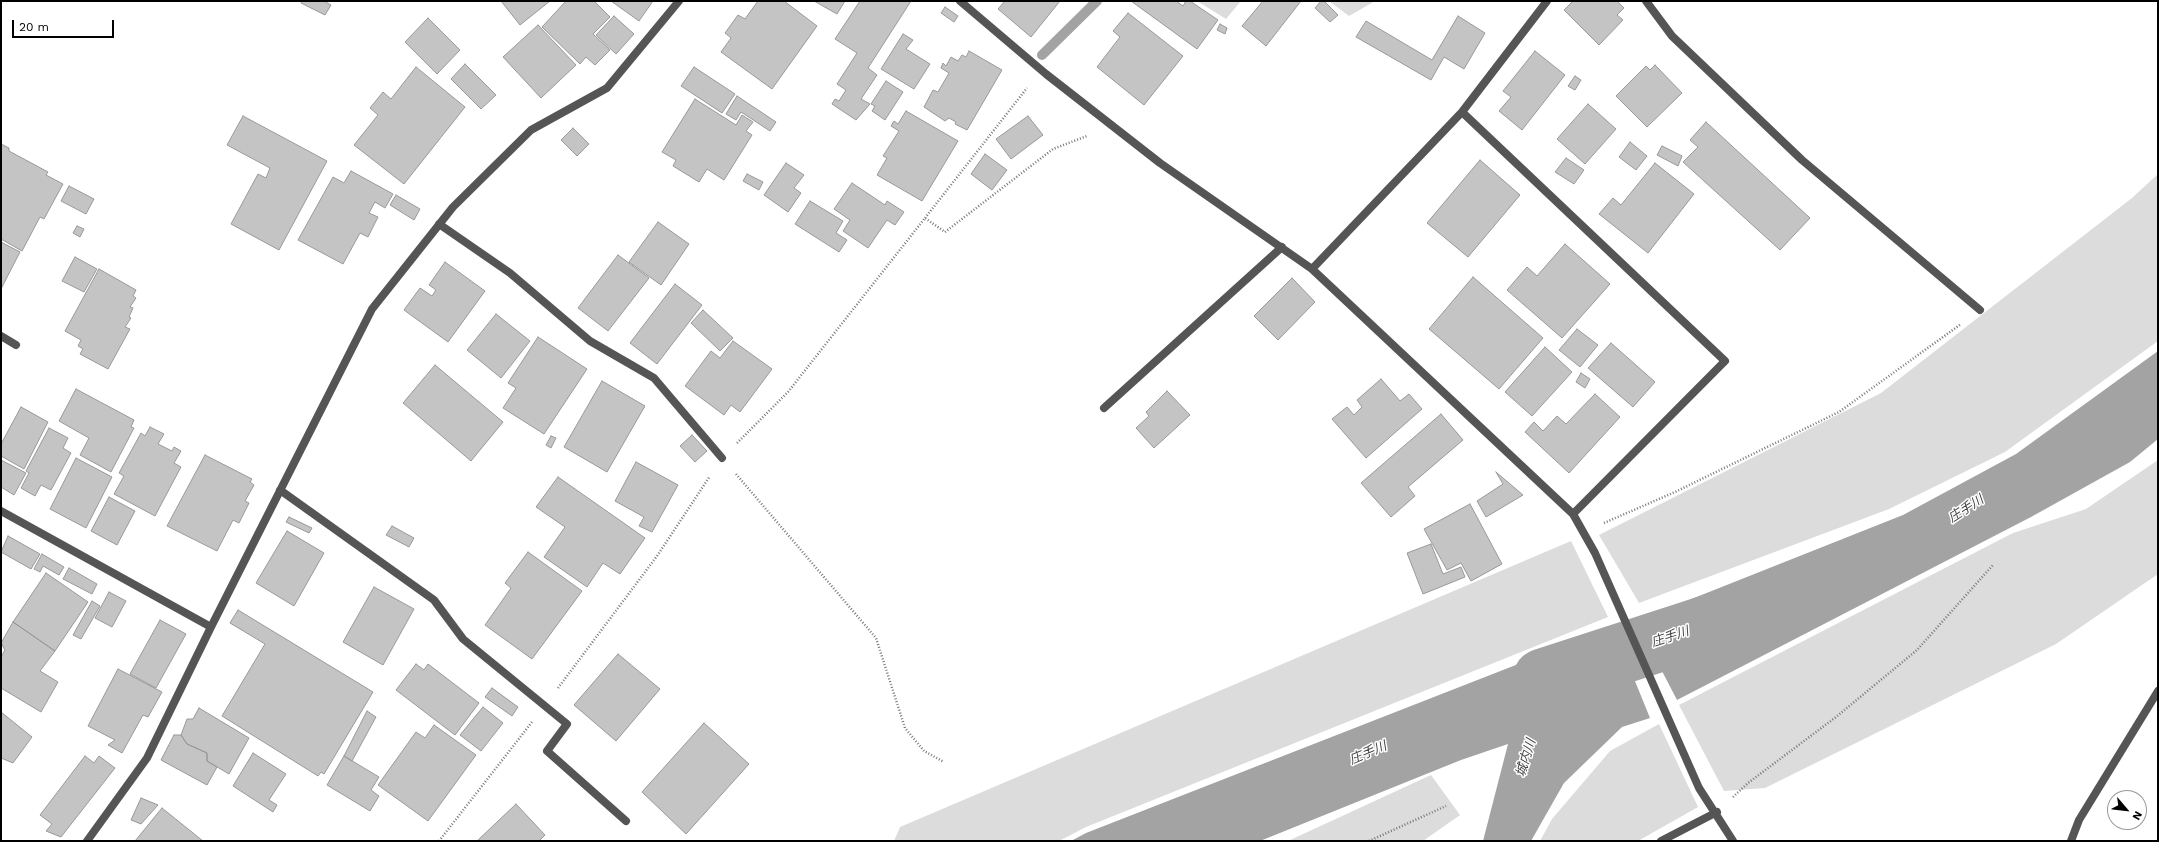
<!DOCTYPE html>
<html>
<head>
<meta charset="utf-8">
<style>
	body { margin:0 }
	#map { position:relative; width:2159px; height:842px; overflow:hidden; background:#fff; font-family:"Work Sans",sans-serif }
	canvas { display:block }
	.frame { position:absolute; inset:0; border:2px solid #000; pointer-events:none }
	.north { position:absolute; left:2107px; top:790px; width:40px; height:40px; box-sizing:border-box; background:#fff; border:1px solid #999; border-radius:50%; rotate:118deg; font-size:11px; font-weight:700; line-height:16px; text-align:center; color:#000 }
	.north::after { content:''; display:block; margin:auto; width:14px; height:18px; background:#000; clip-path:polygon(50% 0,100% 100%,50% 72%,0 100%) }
	.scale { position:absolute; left:12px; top:20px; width:102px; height:18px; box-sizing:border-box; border:2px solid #000; border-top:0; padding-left:5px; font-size:12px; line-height:14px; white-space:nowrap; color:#000; -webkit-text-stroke:3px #fff; paint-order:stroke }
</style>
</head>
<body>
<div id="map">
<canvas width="2159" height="842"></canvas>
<div class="frame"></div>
<div class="north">N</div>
<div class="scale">20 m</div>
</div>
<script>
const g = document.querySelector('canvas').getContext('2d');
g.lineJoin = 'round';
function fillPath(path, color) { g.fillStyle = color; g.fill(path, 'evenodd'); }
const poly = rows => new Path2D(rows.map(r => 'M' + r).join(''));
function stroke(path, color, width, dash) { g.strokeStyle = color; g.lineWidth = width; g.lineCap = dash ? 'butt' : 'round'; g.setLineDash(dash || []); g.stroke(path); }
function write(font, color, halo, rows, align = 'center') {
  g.font = font + ' "Work Sans","Noto Sans JP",sans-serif'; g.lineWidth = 3; g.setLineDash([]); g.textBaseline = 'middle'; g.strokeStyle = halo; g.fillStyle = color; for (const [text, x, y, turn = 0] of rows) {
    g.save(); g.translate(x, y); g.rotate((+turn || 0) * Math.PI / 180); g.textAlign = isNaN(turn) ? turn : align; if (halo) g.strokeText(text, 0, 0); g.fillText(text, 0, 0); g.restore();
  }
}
fillPath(poly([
	[1197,1,1241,1,1226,19],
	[1329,1,1375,1,1349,16],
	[2158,174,2158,341,2005,452,1889,509,1639,603,1599,535,1881,393,2132,198],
	[2158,460,2158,574,2056,644,1765,788,1724,791,1679,705,2013,533,2086,509],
	[1571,541,1608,617,1086,827,1059,841,894,841,900,827],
	[1659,724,1698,807,1638,841,1540,841,1552,819,1610,751],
	[1431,775,1460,815,1423,841,1288,841]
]), '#dcdcdc');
fillPath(poly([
	[2158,351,2158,439,2130,462,2031,517,1677,700,1636,621,1903,515,2016,454],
	[1613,627,1650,718,1622,727,1564,783,1531,841,1483,841,1508,744,1461,760,1260,841,1071,841,1086,833]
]), '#a3a3a3');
stroke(poly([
	[1042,55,1097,1]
]), '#a3a3a3', 10);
stroke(poly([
	[1543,679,1728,619]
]), '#a3a3a3', 61);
const building = poly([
	[302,1,324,1,331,5,325,15,301,3,302,1],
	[501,1,550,1,520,25,501,1],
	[566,1,594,1,610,17,593,34,610,50,595,65,586,57,580,64,542,27,566,1],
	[611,1,653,1,639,21,611,1],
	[758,1,784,1,817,26,772,89,721,52,731,38,725,33,738,15,745,19,758,1],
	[814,1,845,1,837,14,814,1],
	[860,1,911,1,868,68,877,75,861,99,870,104,856,120,832,104,835,99,839,101,846,90,837,84,857,53,835,39,860,1],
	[1005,1,1060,1,1031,37,998,9,1005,1],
	[1131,1,1176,1,1183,6,1186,1,1190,1,1218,20,1197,49,1131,1],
	[1263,1,1301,1,1266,46,1242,26,1263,1],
	[1321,1,1324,1,1338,15,1330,22,1315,8,1321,1],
	[1573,1,1617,1,1624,8,1617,15,1623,20,1599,45,1564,10,1573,1],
	[945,7,958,16,954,22,941,13,945,7],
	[1128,13,1183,56,1144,105,1097,67,1120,37,1113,31,1128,13],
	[614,16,634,34,616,54,596,35,614,16],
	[1458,16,1485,33,1464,69,1444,57,1431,80,1356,37,1366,21,1432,60,1458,16],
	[428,18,460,50,437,74,405,42,428,18],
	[1220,24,1227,28,1225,34,1217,30,1220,24],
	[538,25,576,65,541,98,503,57,538,25],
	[903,34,913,40,906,49,930,64,914,89,881,69,903,34],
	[969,51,1002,70,967,130,955,124,956,122,949,118,945,121,924,107,933,90,938,92,949,73,941,68,943,63,946,66,951,57,958,61,962,55,966,57,969,51],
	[1535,51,1565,75,1522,130,1499,111,1511,97,1503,91,1535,51],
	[465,64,496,95,481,109,451,79,465,64],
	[1655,65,1682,93,1647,127,1616,96,1646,66,1650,70,1655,65],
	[416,67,465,107,404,184,354,145,378,115,370,108,383,92,391,99,416,67],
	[694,67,735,94,722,113,681,86,694,67],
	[1575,76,1581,80,1575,90,1568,86,1575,76],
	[886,81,903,92,885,120,872,111,875,106,871,104,886,81],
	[737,96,776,122,770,131,741,112,736,120,726,114,737,96],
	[695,99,736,125,742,115,753,122,746,131,752,135,724,180,707,169,699,182,673,166,676,160,662,152,695,99],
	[1588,104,1616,129,1585,164,1557,139,1588,104],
	[906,111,958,141,922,201,877,175,887,158,883,156,899,131,891,126,894,121,898,124,906,111],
	[243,116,327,161,279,250,231,224,258,174,266,178,270,168,227,145,243,116],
	[1028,116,1043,135,1011,159,996,139,1028,116],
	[1706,122,1810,218,1780,250,1683,162,1698,147,1690,140,1706,122],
	[573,128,589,144,577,156,561,140,573,128],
	[1630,142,1647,156,1636,170,1619,157,1630,142],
	[1,144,9,148,9,151,48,172,46,175,63,184,44,219,40,217,22,251,1,239,1,144],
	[1662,146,1682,156,1678,166,1657,155,1662,146],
	[985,154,1007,170,992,190,971,174,985,154],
	[1566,158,1584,170,1574,184,1555,172,1566,158],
	[1480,160,1520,195,1468,257,1427,223,1480,160],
	[786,163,804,175,794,188,801,193,788,212,764,195,786,163],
	[1655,163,1694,194,1648,253,1599,214,1613,198,1621,205,1655,163],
	[351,171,393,194,385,208,375,202,369,213,378,217,368,237,360,233,343,264,298,240,333,177,344,183,351,171],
	[747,174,763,182,759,190,743,181,747,174],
	[852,183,885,205,887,201,904,212,895,225,887,220,868,248,843,231,850,220,834,209,852,183],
	[69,186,94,199,86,214,61,201,69,186],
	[396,195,420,209,414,220,390,205,396,195],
	[810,201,843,221,836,233,847,240,839,252,795,224,810,201],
	[658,222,689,244,661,285,629,262,658,222],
	[77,226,84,229,80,237,73,233,77,226],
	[1,242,20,252,1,289,1,242],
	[1565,244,1610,284,1562,338,1507,290,1527,267,1537,276,1565,244],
	[618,255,649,278,608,331,578,308,618,255],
	[75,257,97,269,84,292,62,281,75,257],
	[445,262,485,291,448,342,404,310,420,288,432,296,436,290,429,285,445,262],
	[99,269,136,290,133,296,136,298,130,307,133,308,129,317,131,318,125,327,130,329,108,369,80,354,83,349,78,346,81,340,65,331,99,269],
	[1473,277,1543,338,1499,389,1429,329,1473,277],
	[1292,278,1315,302,1278,340,1254,316,1292,278],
	[675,284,702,305,657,364,630,343,675,284],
	[703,310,733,338,720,351,691,323,703,310],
	[496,314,530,341,501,378,467,350,496,314],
	[1577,329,1598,345,1580,367,1559,350,1577,329],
	[538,337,587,369,544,434,503,408,516,388,508,383,538,337],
	[733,341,772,369,740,412,731,405,724,415,685,386,711,351,720,358,733,341],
	[1611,343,1655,382,1633,407,1588,368,1611,343],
	[1545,347,1572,372,1532,416,1505,392,1545,347],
	[435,365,503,422,471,461,403,403,435,365],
	[1581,373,1590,379,1585,388,1576,382,1581,373],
	[1381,379,1400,401,1409,394,1422,409,1366,458,1332,419,1347,407,1354,415,1362,407,1357,400,1381,379],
	[602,381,645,406,607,472,564,447,602,381],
	[76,389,134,420,131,427,134,428,111,472,80,455,89,438,59,421,76,389],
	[1167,391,1190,415,1154,448,1136,428,1149,416,1146,412,1167,391],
	[1595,394,1620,417,1569,473,1525,432,1534,422,1543,431,1557,416,1566,424,1595,394],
	[21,407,48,422,24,469,1,456,1,444,21,407],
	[1441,414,1463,440,1408,487,1415,496,1391,517,1361,483,1441,414],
	[150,427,164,434,158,444,172,451,174,447,181,451,174,463,181,467,155,516,114,494,124,476,119,473,141,433,145,436,150,427],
	[49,428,68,438,63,448,71,453,51,490,41,485,35,496,21,488,29,473,26,471,49,428],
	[692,435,707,451,695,462,680,446,692,435],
	[551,436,556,438,551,448,546,445,551,436],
	[205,455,252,479,250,482,254,485,245,501,249,503,239,523,233,520,217,551,167,526,205,455],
	[76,458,112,477,86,528,50,509,76,458],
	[1,460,26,473,14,495,1,487,1,460],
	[636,462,678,485,652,532,639,526,644,517,615,501,636,462],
	[1496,472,1523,495,1486,517,1477,501,1503,484,1496,472],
	[558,477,645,538,620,574,603,563,587,587,544,557,565,527,536,507,558,477],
	[109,497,135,511,117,545,91,531,109,497],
	[1470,504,1502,564,1471,581,1461,563,1447,570,1424,529,1470,504],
	[289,517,312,528,309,533,286,522,289,517],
	[392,526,414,538,409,547,386,535,392,526],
	[287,531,324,553,294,606,256,583,287,531],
	[8,536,40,554,31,569,1,552,8,536],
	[1431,544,1443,574,1461,567,1465,577,1423,594,1407,553,1431,544],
	[528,552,582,591,532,659,485,625,511,588,505,583,528,552],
	[42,554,64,567,59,575,43,566,40,572,34,569,42,554],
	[69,568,97,584,92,594,63,579,69,568],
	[46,573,88,602,55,651,13,622,46,573],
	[374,587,414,609,383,665,343,642,374,587],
	[109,592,126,601,112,627,95,618,109,592],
	[92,601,100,606,81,639,73,635,92,601],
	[238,610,373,692,324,774,321,772,318,776,222,716,265,644,230,623,238,610],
	[160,620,186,634,156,688,130,674,160,620],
	[13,622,55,651,40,671,58,682,41,712,1,688,1,657,5,650,1,643,13,622],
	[618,654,660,689,616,741,574,705,618,654],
	[416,664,424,670,428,664,479,703,455,735,396,690,416,664],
	[118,669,162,692,148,717,143,715,122,753,108,745,115,740,88,726,118,669],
	[492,688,518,707,512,716,485,697,492,688],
	[483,707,503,723,481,751,460,735,483,707],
	[199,708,249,738,229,774,207,761,207,753,187,744,181,735,187,719,193,719,199,708],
	[367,711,376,717,352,761,344,756,367,711],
	[1,712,32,737,13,763,1,758,1,712],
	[704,723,749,764,686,834,642,792,704,723],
	[434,725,476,755,428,821,378,785,416,732,425,738,434,725],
	[174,735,181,735,187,744,207,753,207,761,217,767,207,785,161,760,174,735],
	[253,753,286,774,269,800,277,805,273,812,233,786,253,753],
	[85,756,94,763,99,756,115,768,61,837,46,831,52,824,40,815,85,756],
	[344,756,379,777,371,790,379,796,370,811,327,785,344,756],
	[141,798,158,805,141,824,131,820,141,798],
	[516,804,545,835,539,841,477,841,516,804],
	[162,808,203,841,135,841,162,808]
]);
fillPath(building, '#c4c4c4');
stroke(building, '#999', 1);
stroke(poly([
	[925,218,1027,88],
	[737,443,788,392,925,218,945,232,1053,149,1087,136],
	[736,474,876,638,905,728,924,751,944,762],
	[1604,523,1675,492,1839,412,1961,324],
	[558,688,657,556,710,476],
	[1733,797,1748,783,1836,717,1917,650,1993,565],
	[439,841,532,722],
	[1369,841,1446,806]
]), '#777', 2.5, [1, 2]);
stroke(poly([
	[960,1,1046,74,1160,163,1312,269,1573,514,1595,553,1699,788,1733,841],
	[1646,1,1672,36,1802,160,1980,310],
	[1462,112,1725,361,1573,514],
	[439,224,510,273,590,341,654,378,722,458],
	[1312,269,1462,112,1547,1],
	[1,336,16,345],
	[1104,408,1282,247],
	[280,490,434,600,463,639,567,724,547,751,626,821],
	[1,511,211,627],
	[87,841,147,758,211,627,372,309,453,207,531,130,607,88,679,1],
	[1661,841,1717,812],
	[2071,841,2079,820,2158,691]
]), '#555', 8);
write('italic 13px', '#444', '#fff', [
	["庄手川",1966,509,-33],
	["庄手川",1670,637,-18],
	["庄手川",1368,753,-23],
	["城内川",1526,758,-73]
]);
</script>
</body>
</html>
